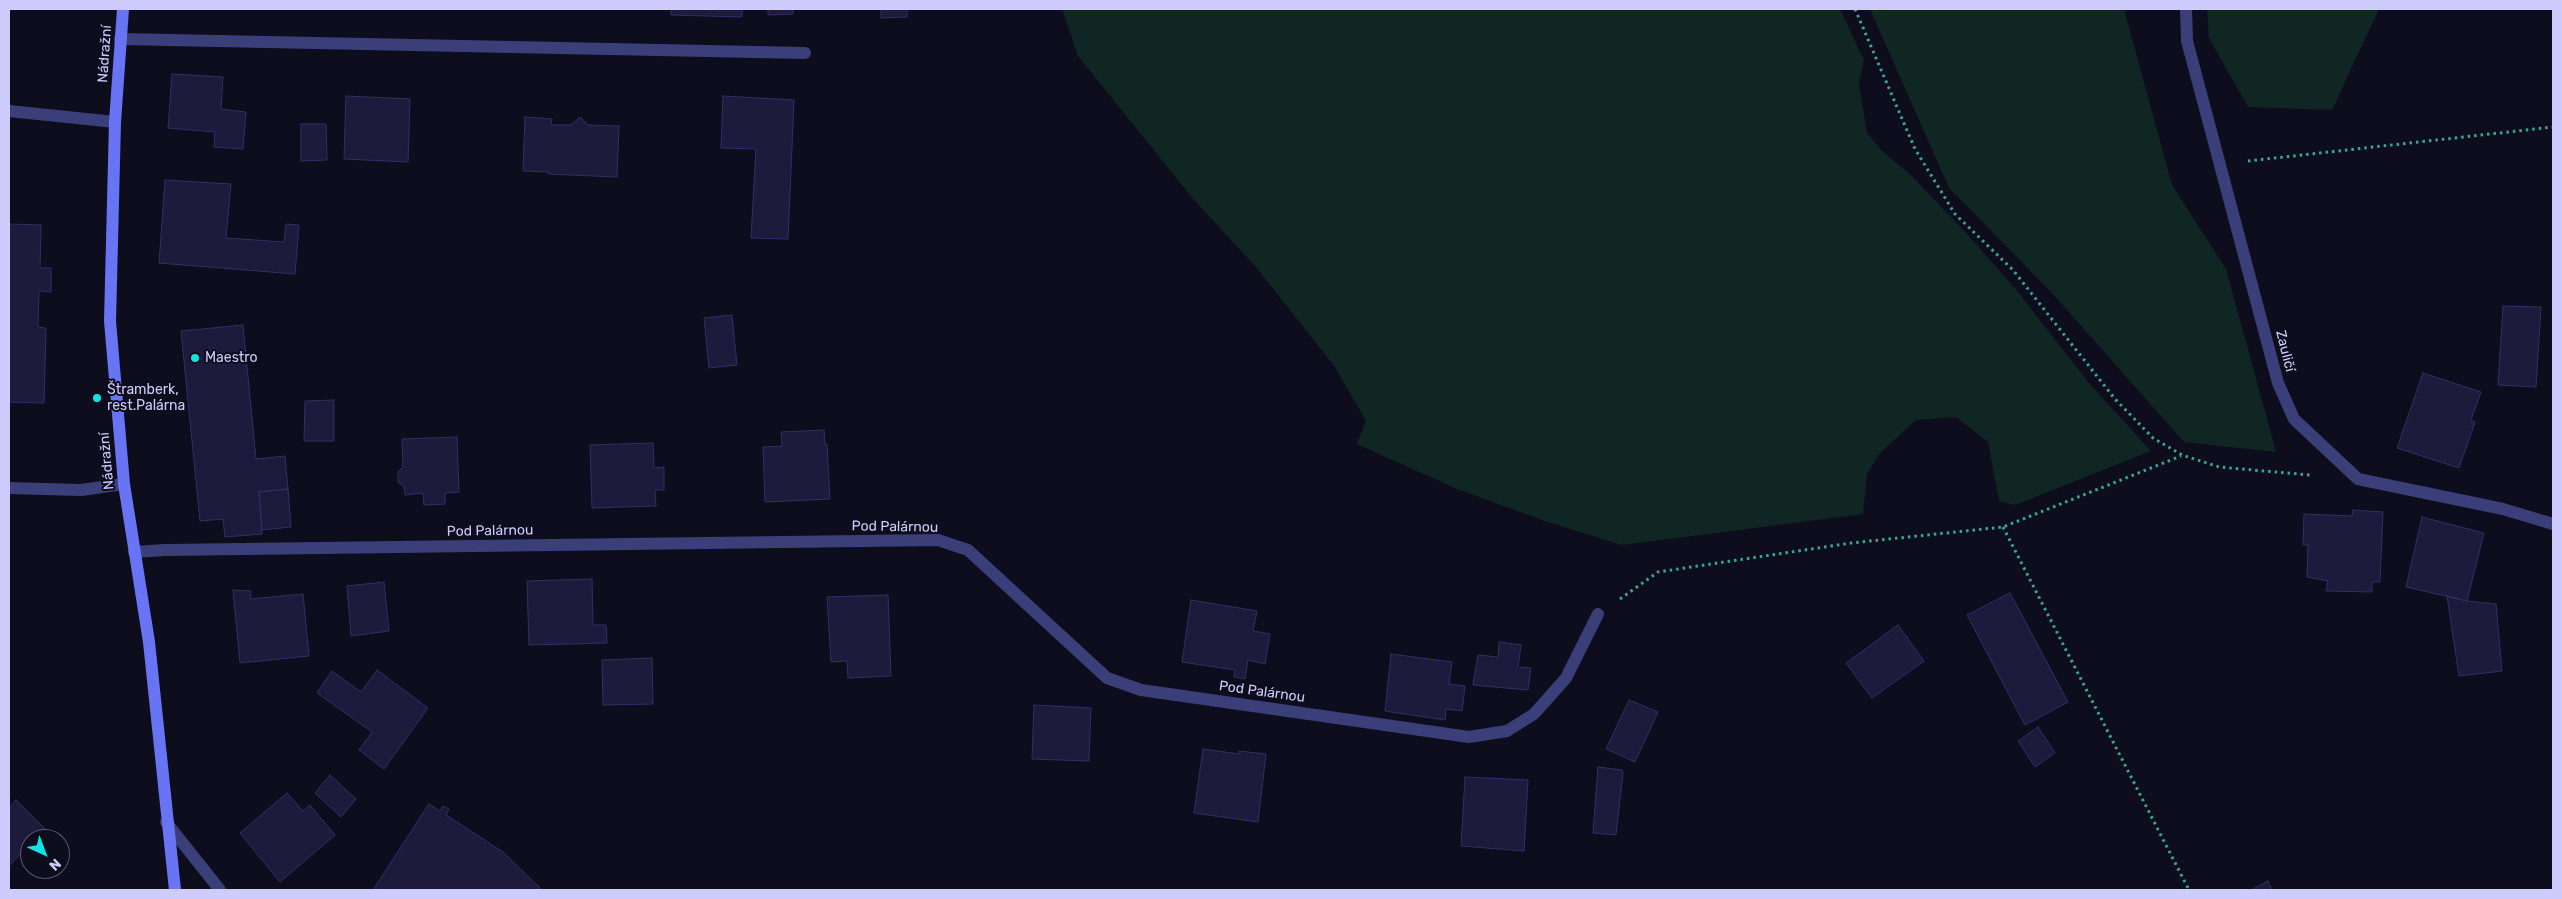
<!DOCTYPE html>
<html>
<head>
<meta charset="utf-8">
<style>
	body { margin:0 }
	#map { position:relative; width:2562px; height:899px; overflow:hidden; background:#0e0d1d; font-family:Rubik,sans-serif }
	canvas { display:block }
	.frame { position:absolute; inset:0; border:10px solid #cdccfc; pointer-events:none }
	.north { position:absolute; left:20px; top:829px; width:50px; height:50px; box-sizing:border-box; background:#0e0d1d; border:1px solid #5a5976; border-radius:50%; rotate:137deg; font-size:14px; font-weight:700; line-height:20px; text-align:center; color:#cdccfc }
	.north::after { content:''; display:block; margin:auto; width:18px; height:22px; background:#0fe4e5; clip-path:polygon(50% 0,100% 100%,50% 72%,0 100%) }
</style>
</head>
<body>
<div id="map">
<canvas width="2562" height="899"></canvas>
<div class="frame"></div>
<div class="north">N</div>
</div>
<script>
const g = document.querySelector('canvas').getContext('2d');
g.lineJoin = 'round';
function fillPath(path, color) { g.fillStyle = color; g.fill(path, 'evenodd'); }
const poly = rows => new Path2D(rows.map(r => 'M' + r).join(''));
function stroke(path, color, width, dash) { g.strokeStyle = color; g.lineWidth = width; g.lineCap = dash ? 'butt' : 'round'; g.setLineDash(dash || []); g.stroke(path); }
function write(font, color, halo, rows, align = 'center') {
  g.font = font + ' Rubik,sans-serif'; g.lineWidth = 4; g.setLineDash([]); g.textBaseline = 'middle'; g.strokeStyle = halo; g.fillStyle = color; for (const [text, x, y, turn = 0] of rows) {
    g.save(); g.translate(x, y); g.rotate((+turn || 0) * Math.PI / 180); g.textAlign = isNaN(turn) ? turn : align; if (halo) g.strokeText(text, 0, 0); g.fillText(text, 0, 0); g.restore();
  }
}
fillPath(poly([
	[1062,9,1840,9,1864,60,1859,85,1867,133,1882,151,1911,175,1966,233,2014,287,2089,383,2151,451,2015,505,1999,501,1988,442,1956,417,1916,420,1880,453,1867,474,1863,514,1622,545,1545,521,1457,489,1357,444,1366,421,1335,367,1256,267,1194,200,1078,56],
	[1870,9,2124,9,2172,185,2226,269,2276,452,2184,442,2052,293,1949,188],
	[2207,9,2379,9,2332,110,2248,107,2209,38]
]), '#102623');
const building = poly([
	[671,9,742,9,742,17,671,15,671,9],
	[768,9,793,9,793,14,768,15,768,9],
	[881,9,907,9,907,17,881,18,881,9],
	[172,74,223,77,221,109,246,112,243,149,214,147,215,132,168,128,172,74],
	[346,96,410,99,408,162,344,159,346,96],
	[723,96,794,100,788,239,751,238,756,149,721,148,723,96],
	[525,117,552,119,551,125,571,125,580,117,588,125,619,126,617,177,548,174,548,172,523,171,525,117],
	[301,124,326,124,327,160,301,161,301,124],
	[165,180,231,184,226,238,284,242,286,224,299,225,295,274,159,263,165,180],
	[9,224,41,225,40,268,51,268,51,292,39,291,38,327,46,328,44,403,9,402,9,224],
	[2503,306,2541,307,2536,387,2498,385,2503,306],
	[732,315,737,365,709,368,704,318,732,315],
	[243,325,256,459,285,456,288,489,259,492,262,534,225,537,223,519,200,521,181,331,243,325],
	[2423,373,2481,392,2471,420,2475,422,2459,468,2397,448,2423,373],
	[334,400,334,441,304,441,305,401,334,400],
	[824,430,825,444,827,444,830,499,765,502,763,447,782,446,781,432,824,430],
	[457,437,459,492,445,493,445,504,424,505,423,493,405,495,404,487,398,482,398,472,403,467,402,439,457,437],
	[653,443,654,468,664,467,664,490,655,490,656,506,592,508,590,445,653,443],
	[288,489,291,527,262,530,259,492,288,489],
	[2353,510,2383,512,2380,582,2372,582,2372,592,2326,591,2328,581,2307,577,2308,545,2303,545,2304,514,2352,516,2353,510],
	[2422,517,2484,533,2467,601,2406,587,2422,517],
	[592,579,593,625,606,625,607,643,529,645,527,581,592,579],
	[384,582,389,631,351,636,347,586,384,582],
	[233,590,251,591,250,599,303,594,309,656,240,663,233,590],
	[2010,593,2068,702,2025,725,1967,615,2010,593],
	[888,595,891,676,848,678,847,661,831,662,827,597,888,595],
	[2447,596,2467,601,2496,604,2502,671,2459,676,2447,596],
	[1191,600,1257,611,1253,631,1270,634,1265,664,1248,660,1245,679,1234,677,1235,670,1182,662,1191,600],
	[1898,625,1924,661,1872,698,1846,663,1898,625],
	[1499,642,1521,645,1518,667,1531,668,1528,690,1473,685,1478,655,1498,657,1499,642],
	[1391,654,1452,662,1449,684,1465,686,1462,711,1446,709,1445,720,1385,711,1391,654],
	[652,658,653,704,603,705,602,660,652,658],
	[377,670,428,708,384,769,359,750,372,732,317,693,332,671,361,692,377,670],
	[1629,700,1658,712,1635,762,1606,749,1629,700],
	[1034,705,1091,708,1089,761,1032,759,1034,705],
	[2038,727,2055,753,2035,767,2018,741,2038,727],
	[1203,749,1239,754,1239,751,1266,754,1258,822,1194,813,1203,749],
	[1598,767,1622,770,1623,773,1616,835,1593,833,1598,767],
	[330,775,356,799,341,817,315,793,330,775],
	[1465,777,1528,780,1524,851,1461,846,1465,777],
	[287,793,303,811,310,805,335,835,280,882,240,833,287,793],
	[16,800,45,829,35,839,30,839,30,844,9,866,9,808,16,800],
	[429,804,440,811,443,806,449,809,446,815,503,852,542,890,373,890,429,804],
	[2268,881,2272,890,2251,890,2268,881]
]);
fillPath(building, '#1e1a3c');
stroke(building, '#332e67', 1);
stroke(poly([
	[1855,9,1915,149,1955,214,2013,270,2115,399,2153,438,2182,455,2219,467,2310,475],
	[2248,161,2553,127],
	[2003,527,2189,890],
	[1620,599,1658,572,1851,543,2003,527,2181,456]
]), '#35a795', 3, [2.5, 4]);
stroke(poly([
	[2186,9,2187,41,2278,383,2294,419,2358,479,2503,509,2553,524],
	[9,111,115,122],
	[9,488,81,490,124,484]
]), '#3b3f79', 12);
stroke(poly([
	[120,39,805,53],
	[134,552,165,550,938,540,968,550,1107,678,1141,690,1469,737,1507,731,1534,714,1566,678,1598,614],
	[166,822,220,890]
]), '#3b3f79', 12);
stroke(poly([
	[123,9,115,122,110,321,124,484,149,642,175,890]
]), '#6974f5', 12);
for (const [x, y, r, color] of [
	[195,358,5,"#0fe4e5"],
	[97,398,5,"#0fe4e5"]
]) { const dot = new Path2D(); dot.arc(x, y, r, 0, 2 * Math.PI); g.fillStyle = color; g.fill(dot); stroke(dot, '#0e0d1d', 2); }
write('14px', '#cdccfc', '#0e0d1d', [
	["Nádražní",105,54,-86],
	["Zauličí",2285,351,76],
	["Nádražní",107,461,-95],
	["Pod Palárnou",895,527,1],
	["Pod Palárnou",490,531,-1],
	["Pod Palárnou",1262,692,8]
]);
write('14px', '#cdccfc', '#0e0d1d', [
	["Maestro",205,358],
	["Štramberk,",107,390],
	["rest.Palárna",107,406]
], 'left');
</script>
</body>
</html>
